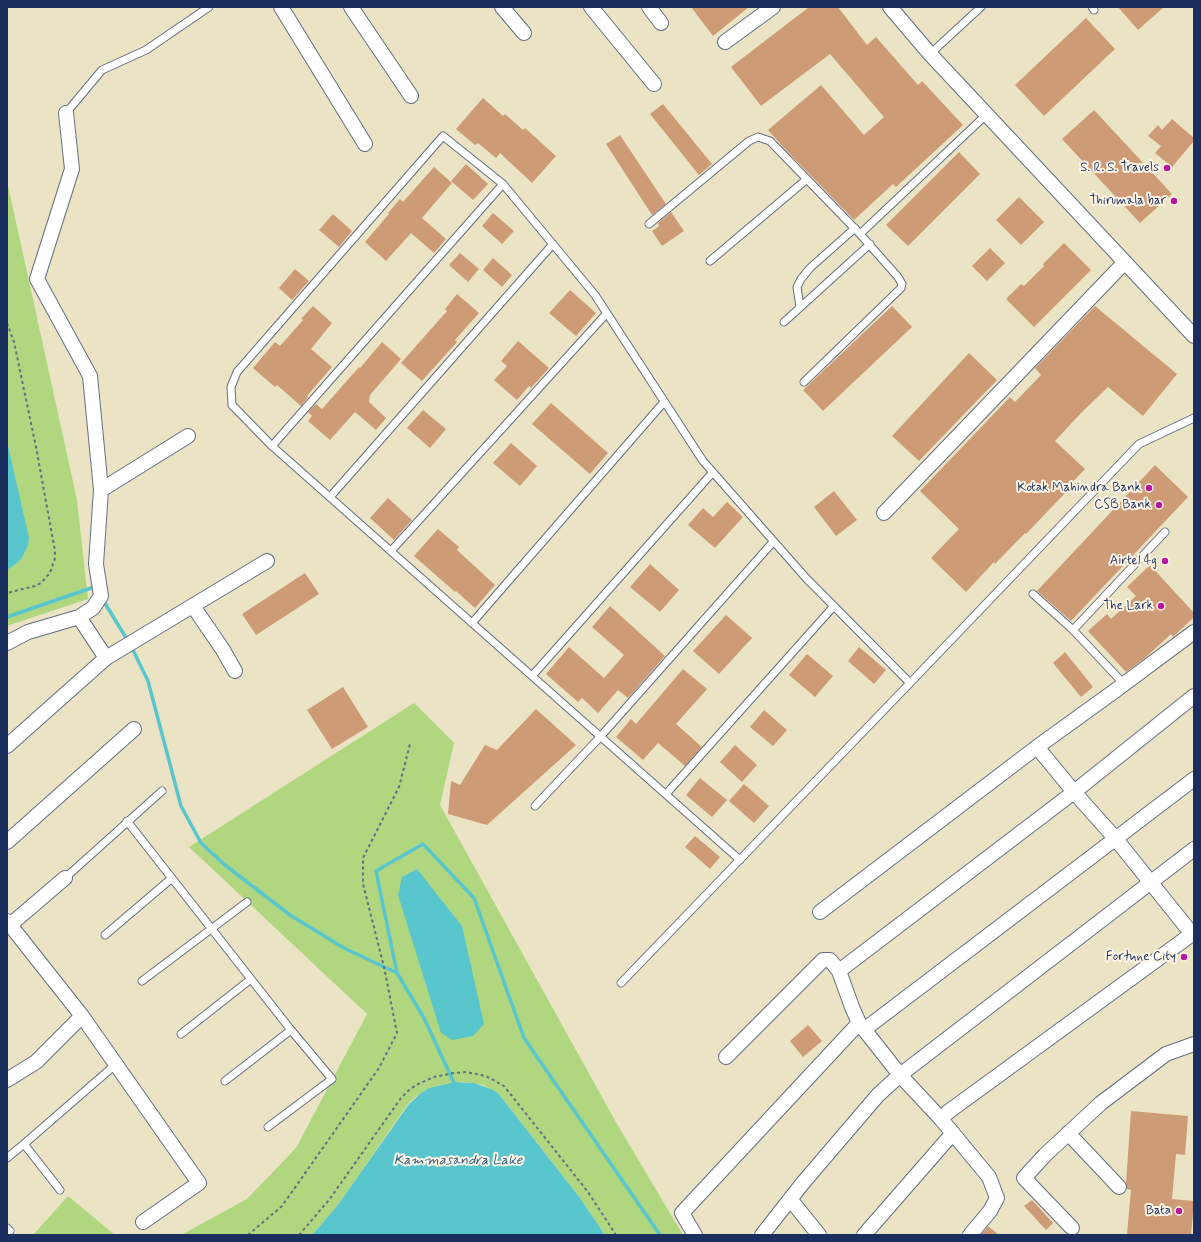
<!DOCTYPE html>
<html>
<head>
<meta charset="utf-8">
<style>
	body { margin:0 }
	#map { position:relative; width:1201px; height:1242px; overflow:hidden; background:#ebe4c4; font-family:Mynerve,sans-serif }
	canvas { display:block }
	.frame { position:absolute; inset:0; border:8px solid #1b2f5e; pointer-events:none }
</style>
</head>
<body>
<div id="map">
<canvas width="1201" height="1242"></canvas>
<div class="frame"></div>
</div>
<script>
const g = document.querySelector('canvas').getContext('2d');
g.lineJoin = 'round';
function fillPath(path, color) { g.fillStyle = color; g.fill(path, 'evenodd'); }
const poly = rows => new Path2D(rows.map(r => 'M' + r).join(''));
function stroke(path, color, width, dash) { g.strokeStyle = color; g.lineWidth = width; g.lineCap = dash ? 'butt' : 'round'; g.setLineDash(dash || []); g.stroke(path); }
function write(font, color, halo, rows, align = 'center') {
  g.font = font + ' Mynerve,sans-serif'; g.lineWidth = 4; g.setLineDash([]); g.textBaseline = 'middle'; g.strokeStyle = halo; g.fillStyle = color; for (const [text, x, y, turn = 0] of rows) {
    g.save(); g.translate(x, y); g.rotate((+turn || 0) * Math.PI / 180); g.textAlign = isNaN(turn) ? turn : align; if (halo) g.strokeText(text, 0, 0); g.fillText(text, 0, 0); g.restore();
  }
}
fillPath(poly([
	[7,181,77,500,88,599,7,626,7,570,16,564,21,559,13,472,7,441],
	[414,703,454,743,440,805,617,1124,683,1235,605,1235,580,1198,498,1093,483,1085,466,1082,455,1082,437,1086,429,1088,414,1098,408,1104,337,1206,312,1235,181,1235,247,1199,296,1148,367,1014,189,847],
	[68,1196,115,1235,33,1235]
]), '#b0d680');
fillPath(poly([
	[7,441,29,538,28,546,21,559,16,564,7,570],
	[417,869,462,926,484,1024,473,1036,452,1040,441,1033,398,895,402,877],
	[455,1082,474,1083,491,1089,498,1093,580,1198,605,1235,312,1235,337,1206,409,1104,421,1093,429,1088]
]), '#58c6cc');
stroke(poly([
	[103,600,128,641],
	[7,617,94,587,95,588],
	[131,646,148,681,181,806,201,843,225,865,290,915,344,948,397,973],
	[455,1085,424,1018,397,973,376,871,423,844,474,898,524,1038,660,1235]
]), '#58c6cc', 3.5);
fillPath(poly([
	[691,7,749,7,713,36],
	[809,7,838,7,867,45,876,37,918,85,922,81,963,125,896,187,893,184,854,220,783,147,768,130,821,85,864,135,884,117,830,54,761,106,731,67],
	[1118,7,1164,7,1138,30],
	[1086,18,1115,49,1044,116,1015,85],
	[483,98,503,116,505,114,523,130,525,128,556,156,532,183,500,153,496,158,478,143,475,145,456,129],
	[663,104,712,164,699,175,650,114],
	[1094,110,1172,194,1140,223,1062,139],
	[1172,119,1194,138,1194,141,1172,167,1155,153,1161,146,1148,136,1158,125,1162,130],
	[620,135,666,204,652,215,606,144],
	[959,152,980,174,908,246,886,225],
	[466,164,488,184,473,200,451,181],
	[434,167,452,183,422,218,446,239,434,253,411,233,386,261,365,242,389,214,388,213,400,199,403,202],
	[1019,197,1044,222,1021,245,996,220],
	[671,212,684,231,662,246,652,231,659,226,658,223],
	[493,213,514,231,502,244,482,226],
	[333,214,352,231,339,247,319,230],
	[1064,243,1091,270,1034,327,1006,299,1021,284,1024,286,1044,266,1043,264],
	[990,248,1005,263,987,281,972,266],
	[460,253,479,269,468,282,449,265],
	[493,258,512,275,502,287,483,270],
	[295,269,309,281,292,300,279,288],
	[570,290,596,313,576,336,549,313],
	[457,294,479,313,455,340,457,342,422,381,401,363,447,311,445,309],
	[313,306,332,323,311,349,332,367,307,396,308,397,301,406,277,385,275,387,253,368,275,342,280,346,303,320,301,319],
	[892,306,912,327,823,411,803,390],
	[1095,306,1177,374,1143,416,1108,387,1081,413,1055,441,1085,469,1067,488,1068,490,1026,534,1025,533,995,564,994,562,966,592,931,558,959,529,920,491,1010,397,1015,402,1041,375,1035,368],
	[518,341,549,368,531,388,529,386,517,400,494,380,507,366,501,361],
	[382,342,401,359,370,395,369,402,386,418,376,430,355,412,330,440,308,421,312,416,308,412,316,404,322,409,359,367,360,368],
	[969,353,997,380,919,461,892,436],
	[551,403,608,453,590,474,532,424],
	[423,410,446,429,430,448,407,428],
	[511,443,537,466,520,486,493,463],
	[1155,465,1188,497,1071,621,1037,591],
	[834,491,857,520,836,536,814,507],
	[388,498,412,520,394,540,370,518],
	[727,502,743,517,715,548,688,525,703,508,713,517],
	[438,529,459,547,457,550,495,585,475,608,456,591,455,592,414,556],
	[650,564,679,590,660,612,630,587],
	[1150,565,1194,613,1194,617,1173,637,1171,634,1145,658,1126,672,1088,631,1107,614,1111,619,1136,596,1127,587],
	[305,573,319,594,256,635,242,614],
	[610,606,665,656,628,698,618,690,598,713,582,698,578,702,546,674,569,647,604,678,624,655,592,627],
	[726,615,752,638,719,674,693,651],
	[859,647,886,670,874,684,848,661],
	[1065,652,1093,687,1081,697,1053,663],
	[807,654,833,676,815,697,789,675],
	[683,669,707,689,676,724,702,747,685,766,658,743,643,760,616,737,631,719,636,724],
	[343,687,368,727,332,749,307,710],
	[536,709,576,745,487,825,448,814,451,781,460,785,485,745,497,750],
	[764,710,787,730,773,746,750,727],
	[735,745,757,765,742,782,720,762],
	[700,778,727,800,712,817,686,795],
	[744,784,769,806,754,823,729,801],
	[695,836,720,857,710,869,685,847],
	[808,1025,822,1041,803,1057,790,1041],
	[1131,1111,1188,1116,1185,1155,1176,1154,1172,1199,1194,1201,1191,1235,1127,1234,1131,1190,1127,1189,1126,1183],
	[1032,1200,1053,1223,1046,1230,1024,1206],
	[988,1226,999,1235,981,1235]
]), '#ce9b77');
const service = poly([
	[1092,7,1094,10],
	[930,54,981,7],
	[66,113,102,70,146,50,209,7],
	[503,184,272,446,740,860],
	[649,224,749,141,758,137,770,141,860,234,898,277,902,284,901,288,804,382],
	[860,234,987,114],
	[710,261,807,179],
	[800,307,797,287,801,279,810,268,855,228],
	[784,322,870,244],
	[272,446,232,405,231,387,237,372,443,136,503,184,595,295,703,461,806,578,910,683],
	[330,497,553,244],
	[391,551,607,313],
	[1033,594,1073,630,1124,684],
	[472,623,664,402],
	[1073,630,1165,532],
	[532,676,713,472],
	[666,794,834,606],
	[535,806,601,736,773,542],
	[127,821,291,1030,332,1079,268,1127],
	[65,878,162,791],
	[105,935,172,878],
	[142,981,247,902],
	[621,983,910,683,1139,444,1194,418],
	[181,1034,251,979],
	[225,1081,291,1030],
	[24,1144,60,1190],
	[7,1158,24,1144,115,1065],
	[7,1228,10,1231]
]);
const minor = poly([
	[281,7,365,144],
	[351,7,411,96],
	[502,7,524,33],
	[591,7,654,84],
	[649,7,661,23],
	[890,7,930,54,1194,336],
	[725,42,773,7],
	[101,490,188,436],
	[884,513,1125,262],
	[193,606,223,650,235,671],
	[79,617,106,658],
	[7,643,28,632,79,617,93,608,101,596,96,564,101,490,90,376,37,279,72,169,66,113],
	[7,746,106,658,267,561],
	[1037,747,1074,792,1115,838,1192,934,1194,932],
	[7,842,134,729],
	[820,912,1037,747,1116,690,1194,632],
	[7,921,82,1016,199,1183,143,1222],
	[10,925,65,878],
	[839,971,1074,792,1194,696],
	[865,1029,1194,779],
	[726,1057,823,960,830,960,839,971,852,1007,859,1023],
	[7,1080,36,1062,82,1016],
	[941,1119,948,1112,1192,934],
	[1068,1133,1119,1187],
	[790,1199,819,1235],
	[1072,1228,1024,1178,1045,1155,1101,1103,1166,1054,1194,1044],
	[695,1235,682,1213,859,1023,900,1075,941,1119,989,1177,997,1198,990,1211,970,1235],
	[762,1235,802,1184,878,1095,900,1075,1194,849],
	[864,1235,953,1133]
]);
stroke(service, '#646e82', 9);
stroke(minor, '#646e82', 16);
stroke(poly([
	[7,323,14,342,36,447,55,551,55,558,50,573,41,583,35,586,7,593],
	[248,1235,282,1206,379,1068,397,1033,384,967,363,884,363,858,399,787,410,744],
	[299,1235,329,1200,401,1098,408,1091,416,1085,434,1077,454,1073,466,1072,486,1076,504,1086,588,1192,616,1235]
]), '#646e82', 2, [3, 3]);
stroke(service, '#fff', 7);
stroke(minor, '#fff', 14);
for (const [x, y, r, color] of [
	[1167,168,4,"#b5179e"],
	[1174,201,4,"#b5179e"],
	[1149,488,4,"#b5179e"],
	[1159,505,4,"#b5179e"],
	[1165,561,4,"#b5179e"],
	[1161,606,4,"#b5179e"],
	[1184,957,4,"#b5179e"],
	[1179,1211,4,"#b5179e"]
]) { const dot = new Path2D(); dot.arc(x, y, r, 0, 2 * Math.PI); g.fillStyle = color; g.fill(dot); stroke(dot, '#fcf5e5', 1.5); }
write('13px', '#1b2f5e', '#fcf5e5', [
	["S. R. S. Travels",1159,168],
	["Thirumala bar",1166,201],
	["Kotak Mahindra Bank",1141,488],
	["CSB Bank",1151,505],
	["Airtel 4g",1157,561],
	["The Lark",1153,606],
	["Fortune City",1176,957],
	["Bata",1171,1211]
], 'right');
write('italic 14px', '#2d5c7f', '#fcf5e5', [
	["Kammasandra Lake",458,1161]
]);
</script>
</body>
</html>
